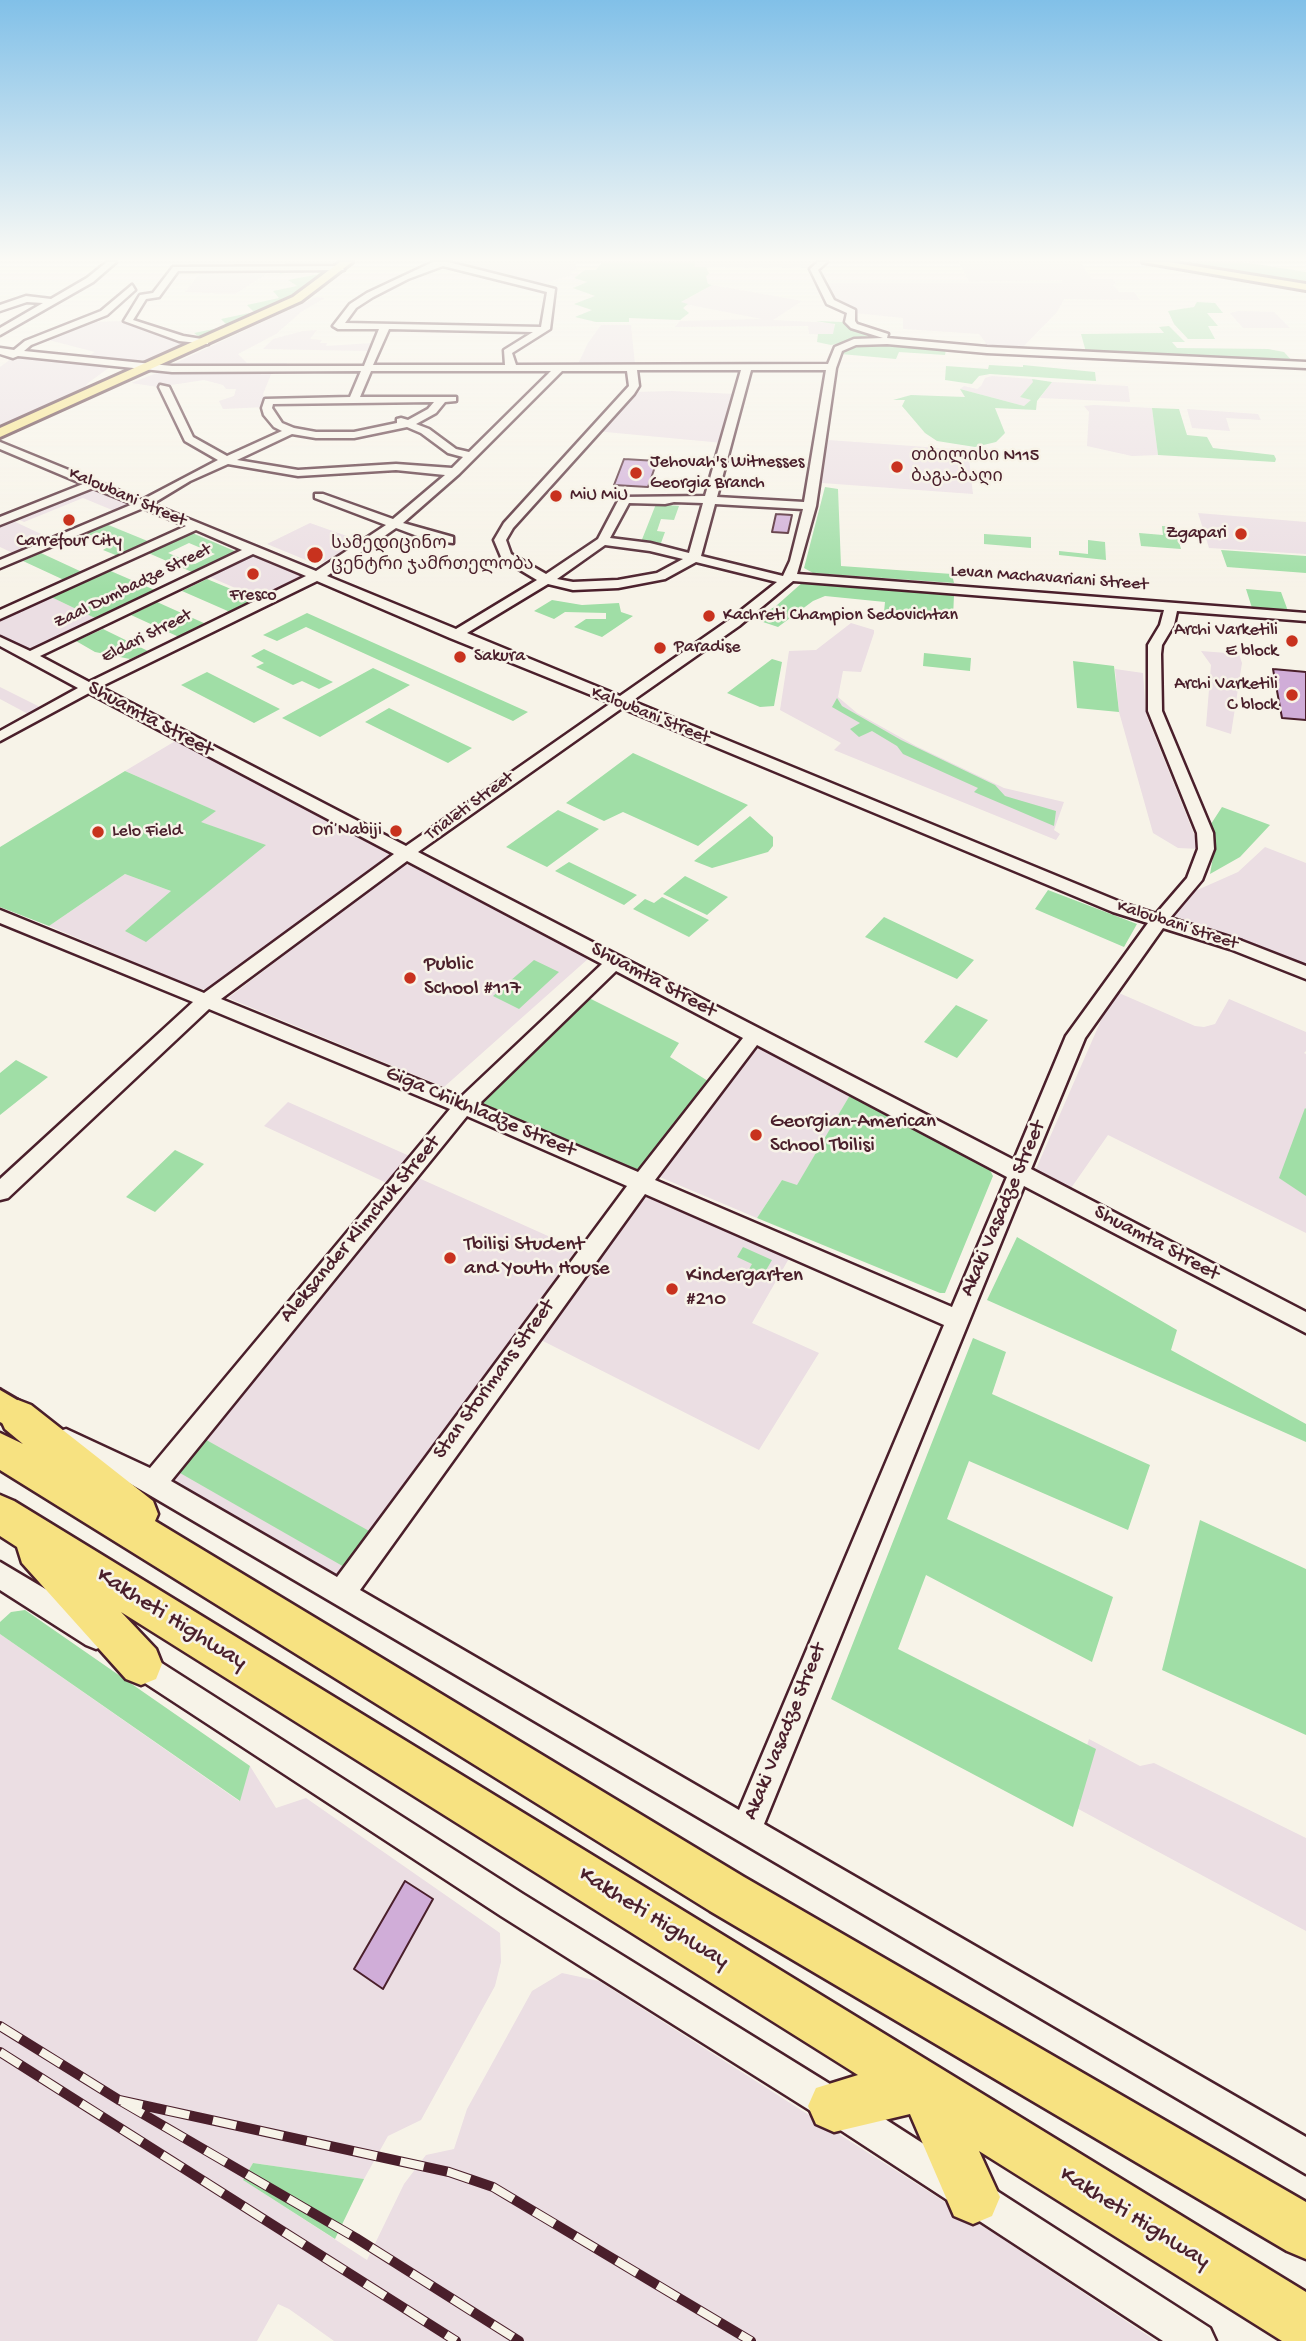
<!DOCTYPE html>
<meta charset="utf-8">
<style>
body{margin:0}
canvas{display:block;background:#f7f3e8}
</style>
<canvas width="1306" height="2341"></canvas>
<script>
const context = document.querySelector('canvas').getContext('2d');
context.lineJoin = 'round';
function fillPath(path, color) { context.fillStyle = color; context.fill(path, 'evenodd'); }
const shape = rows => new Path2D(rows.map(r => 'M' + r).join(''));
function strokePath(path, color, width, dash) { context.strokeStyle = color; context.lineWidth = width; context.lineCap = dash ? 'butt' : 'round'; context.setLineDash(dash || []); context.stroke(path); }
function write(font, color, halo, rows, align = 'center') {
  context.font = font + ' "Gochi Hand","Noto Sans Georgian",sans-serif'; context.lineWidth = 5; context.setLineDash([]); context.textBaseline = 'middle'; context.strokeStyle = halo; context.fillStyle = color; for (const [text, x, y, turn = 0] of rows) {
    context.save(); context.translate(x, y); context.rotate((+turn || 0) * Math.PI / 180); context.textAlign = isNaN(turn) ? turn : align; if (halo) context.strokeText(text, 0, 0); context.fillText(text, 0, 0); context.restore();
  }
}
fillPath(shape([
 [442,262,574,262,577,269,571,271,572,275,538,285],
 [695,262,818,262,811,268,695,267],
 [959,262,1080,262,1092,279,1113,279,1116,284,1113,285,1119,292,1134,292,1140,300,1064,299,1057,312,1021,349,983,346,986,343,979,334,903,329,903,318,855,313,855,310,834,303,822,283,1061,283,1062,280,969,282],
 [276,268,235,294,185,292,203,269],
 [712,285,802,301,773,320,834,323,835,335,809,334,808,326,675,327,680,321,762,319,680,303],
 [316,297,325,298,301,312,276,334,238,354,247,363,287,363,285,367,169,366],
 [1239,311,1274,312,1290,328,1243,328,1230,313],
 [124,321,192,342,147,360,129,362,85,358,95,352,45,339,90,322],
 [601,325,631,325,635,365,577,366,588,343],
 [317,330,310,339,322,340,320,343,327,343,326,346,373,343,369,351,263,349,273,339,303,331],
 [16,355,108,365,110,367,88,383,79,395,0,427,0,367],
 [162,371,272,372,263,394,266,402,265,407,223,409,219,401,234,396,236,389,226,389,223,385,204,380,158,387,131,383],
 [992,376,1032,379,1034,382,1020,397,1032,400,1024,406,960,389,964,386,977,389,981,386,985,378],
 [1052,382,1128,386,1130,402,1040,398],
 [672,391,735,394,723,443,595,431,633,392],
 [1094,405,1152,408,1158,455,1132,456,1087,446,1089,412,1084,406],
 [1187,409,1258,414,1261,420,1226,418,1230,431,1192,428],
 [828,440,968,450,973,494,822,483],
 [90,488,131,505,117,512,83,498,24,522,13,517],
 [1198,513,1306,522,1306,554,1209,548],
 [9,519,54,540,17,555,0,547,0,523],
 [310,523,361,541,318,565,267,544],
 [251,555,303,577,261,599,205,575],
 [47,595,97,619,32,651,0,636,0,617],
 [851,623,874,630,874,633,861,672,843,671,838,697,857,713,916,746,1004,788,1064,802,1054,830,1060,834,1056,840,834,750,841,743,780,710,789,651,816,650],
 [1201,651,1239,654,1242,663,1231,734,1206,726,1211,665],
 [1115,669,1143,673,1146,714,1200,849,1178,848,1153,833,1119,712],
 [0,687,42,708,30,715,0,699],
 [177,740,395,856,209,989,198,989,49,926,125,874,171,891,265,845,200,822,215,811,125,771],
 [1265,847,1306,863,1306,965,1235,936,1171,915,1186,895,1238,872],
 [405,863,589,958,444,1087,228,998],
 [1119,993,1195,1026,1204,1027,1215,1024,1229,999,1306,1032,1306,1051,1304,1053,1306,1054,1306,1233,1108,1135,1069,1191,1043,1177,1036,1169,1102,1018],
 [756,1043,850,1095,797,1186,782,1180,757,1218,655,1175],
 [288,1102,414,1158,391,1185,264,1126],
 [412,1175,577,1249,472,1391,341,1582,164,1478],
 [642,1193,791,1255,752,1323,819,1353,759,1450,537,1338],
 [0,1634,239,1801,250,1766,276,1808,306,1798,500,1933,501,1962,495,1986,421,2120,388,2136,364,2179,253,2163,243,2180,367,2260,404,2184,426,2155,454,2149,467,2109,532,1991,562,1973,599,1981,989,2230,1156,2341,334,2341,289,2309,278,2304,257,2341,0,2341],
 [1089,1739,1140,1766,1154,1763,1306,1838,1306,1931,1069,1804]
]), '#ebdee3');
fillPath(shape([
 [602,262,695,262,695,267,706,267,709,274,706,276,708,284,712,285,681,302,688,304,683,308,689,313,680,320,629,318,629,322,596,322,575,317,592,310,574,304,595,296,573,288,587,282,574,278,585,270,596,270],
 [1160,262,1243,262,1306,272,1306,285],
 [287,268,330,269,298,294,214,336,198,336,194,333,228,326,221,319,254,312,247,305,279,298,273,291,297,286,288,280,319,274,312,269,279,274],
 [1197,302,1215,303,1223,313,1207,313,1218,326,1208,326,1215,339,1188,339,1174,324,1168,311,1194,307],
 [816,321,842,322,875,336,831,345,817,342,818,334,833,334,835,324],
 [1169,326,1185,342,1172,342,1177,348,1268,349,1284,352,1294,363,1086,352,1081,334,1164,333,1159,327],
 [881,343,946,349,945,355,899,352,896,359,841,354,851,346],
 [989,365,1023,367,1023,365,1095,372,1096,381,990,374,979,376,972,384,945,380,946,366,988,369],
 [1032,379,1052,382,1037,401,1036,410,995,408,1005,433,996,442,975,447,937,441,925,433,902,406,905,400,893,400,911,395,965,397,960,389,1024,406,1031,400,1020,397,1033,382],
 [1152,408,1179,409,1187,435,1207,437,1213,448,1274,455,1276,459,1275,462,1158,455],
 [825,487,838,489,841,566,952,574,954,583,813,573,804,568],
 [656,504,679,506,674,520,661,519,657,531,665,532,661,543,641,542],
 [106,524,150,542,118,556,103,550,113,544,85,533],
 [1162,526,1175,527,1181,549,1141,546,1139,533,1163,535],
 [190,532,237,552,192,572,146,552],
 [189,543,215,554,195,564,168,553],
 [984,534,1031,537,1031,548,984,544],
 [1088,540,1105,542,1106,560,1059,555,1059,551,1088,554],
 [1221,550,1306,556,1306,573,1227,567],
 [41,553,82,572,64,580,23,561],
 [106,569,157,591,97,619,47,595],
 [207,579,255,599,230,612,182,591],
 [803,582,954,595,953,618,884,612,885,602,825,596,813,601,778,627,754,619,776,606],
 [1246,589,1281,592,1288,611,1252,608],
 [552,600,582,605,619,603,621,612,633,616,602,637,574,627,586,619,606,619,606,613,565,612,554,619,534,611],
 [157,602,206,624,179,637,131,615],
 [307,613,528,712,513,721,306,627,277,641,263,635],
 [103,629,148,651,130,659,95,652,76,641],
 [264,649,333,682,319,689,302,681,293,685,256,667,264,663,251,656],
 [924,653,971,658,970,671,923,666],
 [772,659,782,662,774,706,760,707,727,693],
 [1073,661,1114,666,1119,712,1077,708],
 [373,668,410,685,320,737,282,718],
 [207,672,280,709,254,723,181,685],
 [837,698,842,706,901,740,995,785,1005,796,1056,811,1054,826,974,792,978,788,903,754,897,746,872,731,859,737,850,729,860,723,832,707],
 [389,708,472,748,448,763,365,722],
 [633,753,748,805,698,846,623,812,604,821,566,803],
 [125,771,216,811,201,822,266,845,146,942,125,931,171,891,125,874,49,926,0,907,0,847],
 [1222,807,1270,825,1240,857,1210,874,1215,846,1209,827],
 [558,810,599,829,547,867,506,847],
 [750,816,773,837,773,846,768,852,712,868,694,861],
 [569,862,637,895,624,905,555,871],
 [685,876,728,897,707,915,663,894],
 [1048,890,1137,924,1124,947,1035,909],
 [662,897,709,920,689,937,633,909,645,899,654,903],
 [884,917,974,960,957,979,865,937],
 [534,960,559,972,519,1009,493,996],
 [587,997,679,1043,670,1057,708,1081,639,1171,634,1172,479,1108,478,1102],
 [956,1005,988,1020,957,1058,924,1042],
 [16,1060,48,1077,0,1115,0,1073],
 [850,1095,990,1170,993,1176,945,1293,940,1293,757,1218,782,1180,797,1185],
 [1305,1108,1306,1109,1306,1196,1279,1178],
 [175,1150,204,1164,155,1212,126,1197],
 [1017,1237,1177,1330,1171,1350,1306,1424,1306,1442,987,1300],
 [743,1247,772,1260,762,1277,748,1271,752,1264,737,1257],
 [973,1338,1006,1352,992,1394,1150,1465,1128,1530,969,1461,947,1519,1113,1597,1092,1662,926,1575,898,1649,1096,1749,1073,1827,831,1699],
 [201,1437,371,1532,346,1568,173,1469],
 [1200,1520,1306,1569,1306,1735,1162,1670],
 [25,1610,250,1766,240,1801,0,1634,0,1622,11,1612],
 [253,2163,364,2179,335,2239,243,2180]
]), '#a0dea6');
const building = shape([
 [624,459,657,461,648,487,614,485,624,459],
 [776,514,792,515,788,533,772,532,776,514],
 [1273,669,1306,672,1306,720,1282,718,1273,669],
 [405,1881,433,1899,383,1989,354,1969,405,1881]
]);
fillPath(building, '#d0add8');
strokePath(building, '#4a1f2b', 2);
const minor = shape([
 [107,262,116,262,93,282,0,335,0,328,43,303,27,302,0,311,0,305,26,296,51,299,87,278,107,262],
 [433,262,448,262,555,289,550,329,512,353,516,365,828,364,835,347,854,339,883,338,851,328,845,322,847,313,827,304,810,269,818,262,827,262,818,270,834,300,855,310,855,321,857,324,888,334,887,338,987,347,1306,362,1306,368,987,353,887,344,856,345,842,351,836,368,816,506,797,574,1306,613,1306,621,1177,611,1174,625,1162,645,1161,654,1162,711,1213,833,1214,849,1202,880,1170,918,1242,941,1306,966,1306,979,1230,949,1163,928,1085,1038,1031,1169,1306,1312,1306,1333,1024,1186,764,1824,1306,2137,1306,2174,124,1480,57,1448,54,1440,57,1432,66,1429,150,1468,450,1109,209,1009,8,1198,0,1200,0,1179,193,1002,0,923,0,910,204,993,394,854,89,693,0,741,0,731,78,688,0,646,0,637,30,651,242,550,196,530,0,619,0,610,186,526,143,508,0,568,0,560,133,504,93,488,0,525,0,517,83,484,0,449,0,442,142,500,218,460,185,441,159,387,160,385,169,387,193,437,227,456,282,431,274,427,264,415,262,408,265,399,350,397,361,371,172,372,18,356,13,358,0,354,0,348,14,350,25,341,101,311,132,285,135,290,107,315,31,345,24,351,172,366,364,366,379,329,338,329,333,326,350,304,367,293,433,262],
 [443,266,547,292,541,327,345,323,356,308,373,297,408,279,443,266],
 [389,329,533,332,504,350,505,365,373,365,389,329],
 [637,370,741,370,705,496,624,497,618,501,598,539,546,574,511,554,506,540,513,528,634,394,639,386,637,370],
 [751,370,826,370,804,502,717,497,751,370],
 [371,371,551,371,469,452,456,449,429,429,416,424,436,413,445,402,456,401,456,397,360,397,371,371],
 [562,371,627,371,629,386,504,523,494,540,502,559,537,580,456,629,327,576,396,528,428,540,453,543,453,537,403,523,459,474,562,371],
 [434,402,428,409,408,420,401,418,397,419,397,423,354,432,316,432,294,428,282,423,272,408,273,404,434,402],
 [407,427,421,433,448,453,463,457,452,468,396,464,298,470,237,460,292,434,316,438,354,438,407,427],
 [228,464,298,476,396,470,445,475,393,519,323,494,315,494,315,498,386,525,316,571,152,504,190,481,228,464],
 [674,502,703,503,689,553,650,543,610,538,629,503,665,504,674,502],
 [715,504,803,509,790,561,783,576,701,556,715,504],
 [605,545,650,551,683,559,657,573,618,580,573,582,557,579,605,545],
 [253,554,306,576,89,682,40,656,253,554],
 [696,562,777,582,729,620,620,696,467,633,548,584,573,590,618,588,665,579,696,562],
 [317,581,450,638,611,703,406,846,100,687,317,581],
 [793,581,1164,610,1160,625,1148,645,1148,711,1197,833,1198,849,1187,878,1156,914,1125,904,632,701,739,626,793,581],
 [622,708,1113,912,1148,923,1066,1036,1014,1160,418,852,622,708],
 [407,861,602,964,461,1097,221,999,407,861],
 [616,971,743,1038,638,1172,479,1104,616,971],
 [757,1045,1007,1177,952,1307,655,1180,757,1045],
 [467,1116,627,1186,337,1577,171,1481,467,1116],
 [645,1194,944,1325,739,1810,360,1590,645,1194],
 [341,266,344,270,178,271,159,297,146,299,133,320,183,336,208,340,208,344,179,341,124,321,140,295,153,293,173,267,341,266],
 [0,1562,106,1625,110,1635,106,1645,96,1649,86,1645,0,1590,0,1562],
 [135,1646,523,1894,846,2094,1210,2328,1216,2341,1163,2341,822,2118,501,1916,125,1670,121,1660,125,1650,135,1646]
]);
const major = shape([
 [340,262,352,262,301,301,0,437,0,428,293,297,340,262],
 [1143,262,1169,262,1306,284,1306,290,1143,262],
 [0,1390,29,1407,33,1417,29,1427,18,1431,0,1422,0,1390]
]);
const highway = shape([
 [18,1400,31,1405,153,1501,158,1514,155,1521,744,1877,1306,2202,1306,2259,1287,2251,710,1911,0,1470,0,1433,23,1444,5,1429,0,1418,5,1405,18,1400],
 [0,1495,14,1501,1306,2292,1306,2341,1282,2341,979,2151,1000,2197,992,2216,973,2224,954,2216,910,2114,834,2132,816,2124,808,2106,816,2088,858,2075,121,1612,156,1649,162,1664,156,1679,141,1685,126,1679,22,1563,17,1547,0,1536,0,1495]
]);
strokePath(minor, '#4a1f2b', 5);
strokePath(major, '#4a1f2b', 6);
strokePath(highway, '#4a1f2b', 5);
fillPath(minor, '#f7f3e8');
fillPath(major, '#f7e281');
fillPath(highway, '#f7e281');
const rail = shape([
 [0,2026,119,2100,356,2238,519,2341],
 [0,2052,456,2341],
 [119,2100,449,2172,493,2187,751,2341]
]);
strokePath(rail, '#4a1f2b', 10);
strokePath(rail, '#f7f3e8', 8, [24]);
const sky = context.createLinearGradient(0, 0, 0, 590);
sky.addColorStop(0, '#81c0e8');
sky.addColorStop(0.44, '#fbfaf5');
sky.addColorStop(1, '#fbfaf500');
context.fillStyle = sky;
context.fillRect(0, 0, 1306, 590);
for (const [x, y, r, color] of [
 [897,467,7,"#c8321e"],
 [636,473,7,"#c8321e"],
 [556,496,7,"#c8321e"],
 [69,520,7,"#c8321e"],
 [1241,534,7,"#c8321e"],
 [315,555,9,"#c8321e"],
 [253,574,7,"#c8321e"],
 [709,616,7,"#c8321e"],
 [1292,641,7,"#c8321e"],
 [660,648,7,"#c8321e"],
 [460,657,7,"#c8321e"],
 [1292,695,7,"#c8321e"],
 [396,831,7,"#c8321e"],
 [98,832,7,"#c8321e"],
 [410,978,7,"#c8321e"],
 [756,1135,7,"#c8321e"],
 [450,1258,7,"#c8321e"],
 [672,1289,7,"#c8321e"]
]) { const dot = new Path2D(); dot.arc(x, y, r, 0, 2 * Math.PI); context.fillStyle = color; context.fill(dot); strokePath(dot, '#f7f3e8', 2.5); }
write('18px', '#4a1f2b', '#f7f3e8', [
 ["თბილისი N115",911,457],
 ["ბაგა-ბაღი",911,478],
 ["Jehovah's Witnesses",650,463],
 ["Georgia Branch",650,484],
 ["MiU MiU",570,496],
 ["Zgapari",1227,534,"right"],
 ["Carrefour City",69,542,"center"],
 ["სამედიცინო",331,545],
 ["ცენტრი ჯამრთელობა",331,566],
 ["Fresco",253,596,"center"],
 ["Kachreti Champion Sedovichtan",723,616],
 ["Archi Varketili",1278,631,"right"],
 ["E block",1278,652,"right"],
 ["Paradise",674,648],
 ["Sakura",474,657],
 ["Archi Varketili",1278,685,"right"],
 ["C block",1278,706,"right"],
 ["Ori Nabiji",382,831,"right"],
 ["Lelo Field",112,832]
], 'left');
write('18px', '#4a1f2b', '#f7f3e8', [
 ["Kaloubani Street",127,498,23],
 ["Levan Machavariani Street",1049,579,4],
 ["Zaal Dumbadze Street",133,587,-26],
 ["Eldari Street",147,637,-27],
 ["Kaloubani Street",650,716,22],
 ["Trialeti Street",470,807,-36],
 ["Kaloubani Street",1177,926,18]
]);
write('21px', '#4a1f2b', '#f7f3e8', [
 ["Shuamta Street",150,720,28],
 ["Shuamta Street",653,981,28],
 ["Giga Chikhladze Street",480,1113,23],
 ["Akaki Vasadze Street",1004,1209,-67],
 ["Aleksander Klimchuk Street",361,1230,-50],
 ["Shuamta Street",1156,1244,28],
 ["Stan Storimans Street",495,1380,-54],
 ["Akaki Vasadze Street",786,1732,-68]
]);
write('21px', '#4a1f2b', '#f7f3e8', [
 ["Public",424,966],
 ["School #117",424,990],
 ["Georgian-American",770,1123],
 ["School Tbilisi",770,1147],
 ["Tbilisi Student",464,1246],
 ["and Youth House",464,1270],
 ["Kindergarten",686,1277],
 ["#210",686,1301]
], 'left');
write('24px', '#4a1f2b', '#f7f3e8', [
 ["Kakheti Highway",171,1620,32],
 ["Kakheti Highway",653,1919,32],
 ["Kakheti Highway",1134,2219,32]
]);
</script>
